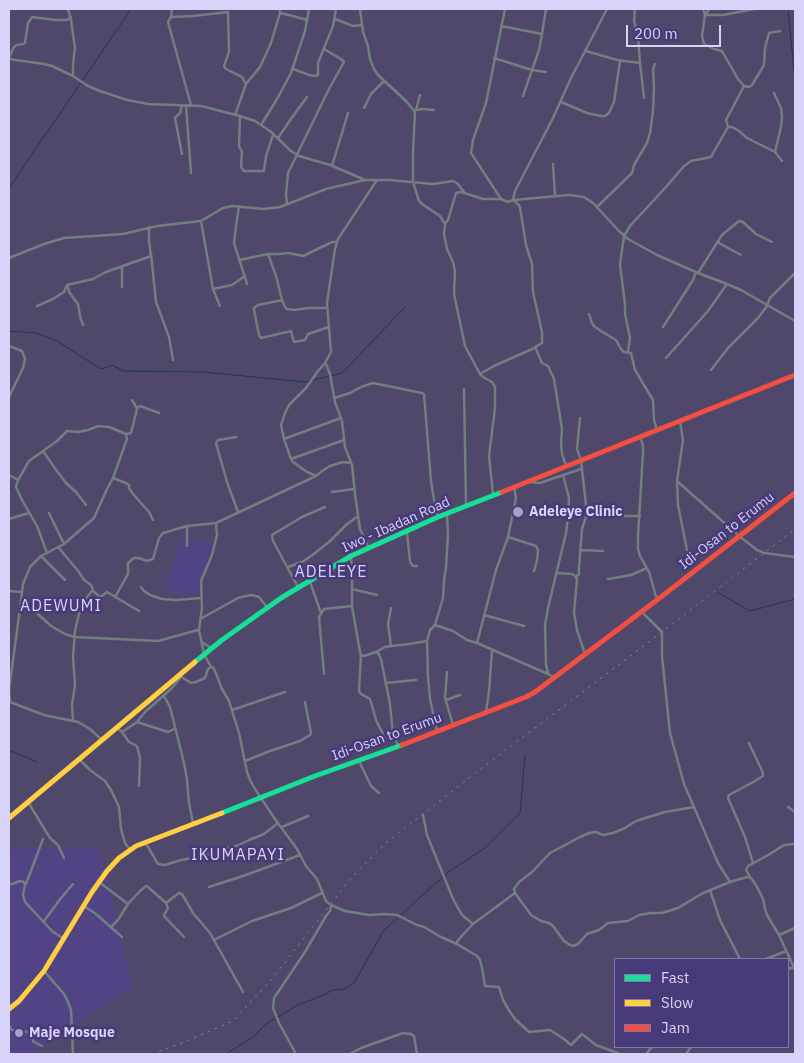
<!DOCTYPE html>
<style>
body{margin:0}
#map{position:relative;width:804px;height:1063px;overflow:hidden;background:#50486a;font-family:"IBM Plex Sans",sans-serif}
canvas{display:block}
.frame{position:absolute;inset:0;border:10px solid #d8d3f8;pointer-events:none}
.legend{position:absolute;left:614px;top:958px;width:175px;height:90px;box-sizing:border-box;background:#483a78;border:1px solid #8277ab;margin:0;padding:6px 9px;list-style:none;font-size:15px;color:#d8d3f8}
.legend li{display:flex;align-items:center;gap:10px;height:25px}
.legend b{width:25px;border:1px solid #8277ab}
.scale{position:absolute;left:626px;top:25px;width:95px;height:22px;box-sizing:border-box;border:2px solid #d8d3f8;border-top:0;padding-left:6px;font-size:15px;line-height:18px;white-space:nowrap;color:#d8d3f8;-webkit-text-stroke:4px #483a78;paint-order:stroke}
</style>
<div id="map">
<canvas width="804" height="1063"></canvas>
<div class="frame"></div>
<ul class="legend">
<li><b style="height:6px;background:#16e098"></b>Fast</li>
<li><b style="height:6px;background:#ffcf43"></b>Slow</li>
<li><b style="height:6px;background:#f24e42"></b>Jam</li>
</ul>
<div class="scale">200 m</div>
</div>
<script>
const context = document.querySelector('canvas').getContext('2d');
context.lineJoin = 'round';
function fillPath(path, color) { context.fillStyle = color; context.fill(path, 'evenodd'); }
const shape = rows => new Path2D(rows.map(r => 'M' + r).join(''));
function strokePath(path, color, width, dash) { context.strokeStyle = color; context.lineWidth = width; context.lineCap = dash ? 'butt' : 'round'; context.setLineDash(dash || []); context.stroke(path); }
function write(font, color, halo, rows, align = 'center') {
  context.font = font + ' "IBM Plex Sans",sans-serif'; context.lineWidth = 5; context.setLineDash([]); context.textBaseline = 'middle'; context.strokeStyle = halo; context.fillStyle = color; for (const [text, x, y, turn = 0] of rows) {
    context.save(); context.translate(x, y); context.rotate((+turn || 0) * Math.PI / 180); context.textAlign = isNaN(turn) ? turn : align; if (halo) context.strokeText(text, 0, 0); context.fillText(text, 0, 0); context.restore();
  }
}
fillPath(shape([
 [182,538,213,544,201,581,199,595,173,593,164,591],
 [99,848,133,987,29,1054,9,1054,9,849]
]), '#524484');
strokePath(shape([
 [788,9,795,81],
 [83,80,131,9],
 [9,188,80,84],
 [9,331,36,333,57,341,101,369,112,365,124,371,203,372,306,382,342,373,406,306],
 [717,592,750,611,795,599],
 [9,750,37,762],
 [401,915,447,873,485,848,520,813,525,756],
 [226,1054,253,1037,266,1024,298,1005,321,996,333,990,344,989,354,983,384,930,398,918]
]), '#193b4e', 1);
strokePath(shape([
 [68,9,71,20,75,48,73,64,73,76],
 [360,9,363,32,368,46,370,59,374,69,378,75,406,101,415,112,413,152,413,182,419,201,422,204,440,216,445,224],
 [505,9,486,103,473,140,471,153,501,199,508,202,513,200,569,195,584,197,593,203,619,231,628,239,657,255,698,273,727,284,741,290,795,321],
 [635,9,634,21,638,36,640,63],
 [703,9,705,15,702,36,704,44,714,49,722,51,738,79,744,86,726,120,728,127],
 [709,9,705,15,723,15,754,9],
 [280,13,289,15,307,20],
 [171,17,172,9],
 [335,19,353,26,362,25],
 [501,26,542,34,539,50,523,96],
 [542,34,546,9],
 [586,51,617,60,640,63,644,98],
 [9,58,14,47,17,45,23,44,25,43,28,23,32,17,55,20,67,20,71,17],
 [494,58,532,70,546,72],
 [9,59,44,64,52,66,73,76,88,86,100,91,127,100,148,104,201,106,240,116,255,121,270,131,291,151,299,156,330,165,363,179],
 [293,69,309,75,316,76,318,75,318,63,333,26,336,9],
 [744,86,749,87,752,85,764,65,765,48,769,33,780,31],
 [774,93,781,108,782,117,781,127,775,152],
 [561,102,587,113,601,116,605,116,609,113,614,102,620,61],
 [186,105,191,173],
 [191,105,168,22,171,17,193,16,228,12,229,52,224,66,226,69,242,77,246,84],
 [364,108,371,94,384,81],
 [416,110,422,109,434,110],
 [416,110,420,95],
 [235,115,246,84,260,67,271,43,280,13,280,9],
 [240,116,239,146,242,152,241,167,244,171,264,171,266,156,273,135],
 [261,125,277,99,291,73,305,31,309,9],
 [278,138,293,116,307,97],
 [182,154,175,118,180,113,182,105],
 [553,164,555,196],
 [332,166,348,113],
 [287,204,286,195,288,173,329,89,344,62,341,59,324,49],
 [239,206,236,226,234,243,247,284],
 [597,207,632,173,634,165,647,143,650,133,653,111,654,87,653,69,655,64],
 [201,221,213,289,220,306],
 [717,242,741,255],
 [151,254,156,302,169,337,173,360],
 [268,254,279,254,288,253,303,256,326,245,332,242,337,242],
 [9,258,44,244,64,238,123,234,157,226,201,221,223,208,232,206,264,209,280,207,326,189,365,180,389,180,433,184,453,181,457,183,464,192],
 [239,260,268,254,276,276,282,300],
 [122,267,122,287],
 [698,273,722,235,739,221,743,222,756,234,772,242],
 [68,287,69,292,78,304,80,316,83,325],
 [213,289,232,285,245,276],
 [37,306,53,299,64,292,67,285,93,279,106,272,151,256,149,241,149,227],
 [327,308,308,308,294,310,287,309,285,307,282,300,258,305,254,308,254,310,259,335,261,338,291,331,294,342,305,340,308,334,329,327],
 [589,314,592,323,594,326,601,331,616,340,621,349,624,352,631,353,635,370,653,400,654,420,657,430],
 [663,327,693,280,696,272],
 [9,346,22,351,25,359,23,368,9,397],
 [535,347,542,363,548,366,554,379,562,429,561,443,562,454,566,466],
 [628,352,630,338,625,314,625,305,620,264,624,236,630,226,666,187,684,166,691,161,711,157,728,127,732,127,739,131,747,138,775,152,782,161],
 [666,358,708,311,727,284],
 [326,364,330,374,335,402,342,421,345,447,352,465,355,494,360,529,369,548],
 [711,370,728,348,758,318,767,306,770,298,795,273],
 [480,374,494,366,532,349,542,343,542,332,533,292,532,264,526,245,520,207,517,203,513,200,515,191,553,118,571,78,607,9],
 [464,389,466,505],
 [334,398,350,393,361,387,373,383,422,393,424,394,431,481,435,506,438,517],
 [137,408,140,406,159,413],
 [680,421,683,440,677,481,739,536,757,550,764,553,795,557],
 [126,434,131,433,136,413,137,408,132,400],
 [236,437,218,440,216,443,227,482,238,512],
 [640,437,643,445,643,452,638,536,638,549,640,556,649,572,657,600],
 [284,439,341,418],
 [43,451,54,467,66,483,76,492,86,505],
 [291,459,344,440],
 [351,463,343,462,330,466,322,471,316,476,307,472,293,462,291,459,284,439,281,425,285,413,289,405,306,388,318,371,325,363,331,352,327,303,335,249,338,239,377,180],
 [9,475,18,480],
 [113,478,126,483,129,485,129,488,133,494,149,512,153,520],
 [677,481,678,505,687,550],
 [530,482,540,483,581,469],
 [332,492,354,489],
 [493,494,489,456,495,408,495,387,492,382,483,377,480,374,465,346,454,294,455,271,453,262,447,249,444,234,445,224,448,220,456,193,461,192,483,199,501,199],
 [49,513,64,544],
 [587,514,627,516,640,516],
 [9,519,29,513],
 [216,523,217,535,212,555,201,581,202,608,199,630,204,654,211,667,213,667,215,671,222,689,229,701,239,733,247,772,250,780,255,789,275,819,297,849,306,866,317,879,326,901,331,905,345,911,369,915,384,914,397,915,417,925,424,927,441,937,457,944,477,956,480,960,482,968,485,986,499,987,503,1000,510,1012,515,1019,529,1032,550,1030,564,1039,571,1045,582,1034,596,1045,620,1054],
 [407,532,410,562,413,566,417,566],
 [508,537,536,546,538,550,537,561,534,571],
 [187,546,187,526],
 [58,547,79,572,84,580,91,585,93,590,87,597,79,614,75,631,73,657,75,685,72,705,73,721],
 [581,550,603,551],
 [47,553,37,526,22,500,16,487,18,480,29,461,57,441,67,431,78,432,88,430,98,426,109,427,126,434],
 [41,556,65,580],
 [351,556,352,570,352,606,360,652,361,655,364,656,376,652,378,653,381,659,390,704,393,735,398,745],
 [288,567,304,561,315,553,329,542,346,525,358,516],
 [557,573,572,574,575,576,577,579,574,613,577,630,585,654],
 [576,577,579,574,579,568,582,529,587,514,581,460,577,449,580,418],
 [608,579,631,575,647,568],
 [310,582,321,613],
 [141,587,144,591,150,595,162,599,176,600,201,598],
 [298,587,273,541,272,535,302,517,325,507],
 [352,589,377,595],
 [9,591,22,592],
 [93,591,100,597,107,592,139,611],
 [115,597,128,574,128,563,134,558,139,558,147,561,153,559,159,538,163,533,187,526,216,523,316,476],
 [21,601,29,606,51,626,65,634,75,637,158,641,198,630],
 [642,612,662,632,662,656,670,733,684,784,694,807,665,812,636,821,625,828,613,833,603,835,596,832,589,833,580,837,550,853,532,872,519,882,514,889,515,893,531,915,541,921,549,923,553,926,564,941,570,945,573,946,578,944,587,934,599,930,608,923,628,921,639,915,651,913,662,913,678,908,703,893,730,882],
 [484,615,524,626],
 [202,618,238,598,246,596,252,595,259,597,267,607],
 [435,625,453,631,467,640,477,643,548,674],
 [202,642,211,648],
 [477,643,496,570,508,537,516,498,514,487],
 [391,646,388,624,391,608],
 [376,652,385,647,391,646,409,644,427,641],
 [361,655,359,691,361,694,370,699,376,720,385,738],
 [447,672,445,698,453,725],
 [324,674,319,617,324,609,352,606],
 [180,676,191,683,196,682,205,678,208,669,211,667],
 [554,677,548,674,546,664,545,625,548,608,566,533,568,517,569,498,563,475],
 [385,683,416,680],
 [164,696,170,707,184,763,187,780,189,803,193,823],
 [446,700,460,695],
 [10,702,9,690,21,601,23,584,30,567,41,556,64,544,94,518,107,489,113,478,127,439,126,434],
 [10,702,44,715,78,722,90,729,102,740],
 [232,710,285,692],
 [486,712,489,692,492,650],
 [137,722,168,732,174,729],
 [117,728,122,732,129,742,137,746,140,758,139,786],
 [437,731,430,699,428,676,427,641,430,630,435,625,443,598,444,580,446,568,448,535,447,515],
 [122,732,137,722,145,712,172,688,181,677],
 [749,743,763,773,763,776,755,781,729,795,728,798,745,837,753,863],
 [79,759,90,770,105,781,111,790,119,807,121,829,125,843,130,850],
 [245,761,270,751,300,741,310,735,311,733,305,702],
 [359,761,371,786,379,793],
 [28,802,50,838,58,845,64,858],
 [694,807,718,863,730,882,747,877,751,878,756,885,763,899,765,909,767,915,779,935,795,970],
 [788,807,795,812],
 [423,815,427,835,453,899,462,915,473,924],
 [282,827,308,816],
 [145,842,158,864,165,865,181,860,199,857,239,845,249,840,264,834,278,823],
 [750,877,746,870,748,866,770,854,784,845,795,844],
 [99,882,128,904],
 [26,884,43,839],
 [9,885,20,881,24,882,25,885,23,895,25,902,52,931,64,939],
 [209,887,246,875,300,855],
 [710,890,720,920,740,959],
 [166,903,179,893,182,894,193,913,210,933,243,992],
 [84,906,96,914,122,937],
 [44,921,61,898,73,884],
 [111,927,118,920,128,904,140,891,146,886,148,887,166,903,168,908,164,915,164,916,184,937],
 [779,935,795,928],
 [214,940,252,921,291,908,322,893],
 [457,944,457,942,459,939,473,924,515,893],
 [766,959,786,951],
 [788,969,794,967],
 [44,971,64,994,68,1002,71,1010,73,1054],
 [9,1026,12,1030,28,1032,34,1042,42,1046],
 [296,1054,279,1023,273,1008,274,998,305,952,326,916,330,911,331,905],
 [350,1054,361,1048,403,1033,411,1034,414,1036,417,1054],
 [646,1054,652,1047],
 [686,1054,691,1047]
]), '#727e81', 2.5);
strokePath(shape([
 [195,662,222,640,281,598,351,556,438,517,502,492],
 [222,813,315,776,402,745]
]), '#16e098', 5);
strokePath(shape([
 [9,818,195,662],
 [9,1009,19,1001,44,971,92,892,107,871,119,858,136,846,222,813]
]), '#ffcf43', 5);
strokePath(shape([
 [502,492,795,375],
 [402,745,526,697,535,692,657,600,795,493]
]), '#f24e42', 5);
strokePath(shape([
 [152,1054,187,1041,233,1021,271,980,351,878,386,843,474,774,662,632,795,529]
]), '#7e858d', 1, [2.5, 5]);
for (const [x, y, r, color] of [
 [518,512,6,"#a8a2c6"],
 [19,1033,5,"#a8a2c6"]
]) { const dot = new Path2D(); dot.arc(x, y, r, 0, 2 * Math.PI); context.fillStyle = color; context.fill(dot); strokePath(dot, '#483a78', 2); }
write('bold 14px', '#d8d3f8', '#483a78', [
 ["Adeleye Clinic",529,512],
 ["Maje Mosque",29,1033]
], 'left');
write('14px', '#d8d3f8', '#483a78', [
 ["Iwo - Ibadan Road",396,525,-24],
 ["Idi-Osan to Erumu",727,531,-38],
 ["Idi-Osan to Erumu",387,737,-20]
]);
context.letterSpacing = '1px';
write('16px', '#d8d3f8', '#483a78', [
 ["ADELEYE",331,572],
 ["ADEWUMI",61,606],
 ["IKUMAPAYI",238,855]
]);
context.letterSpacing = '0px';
</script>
